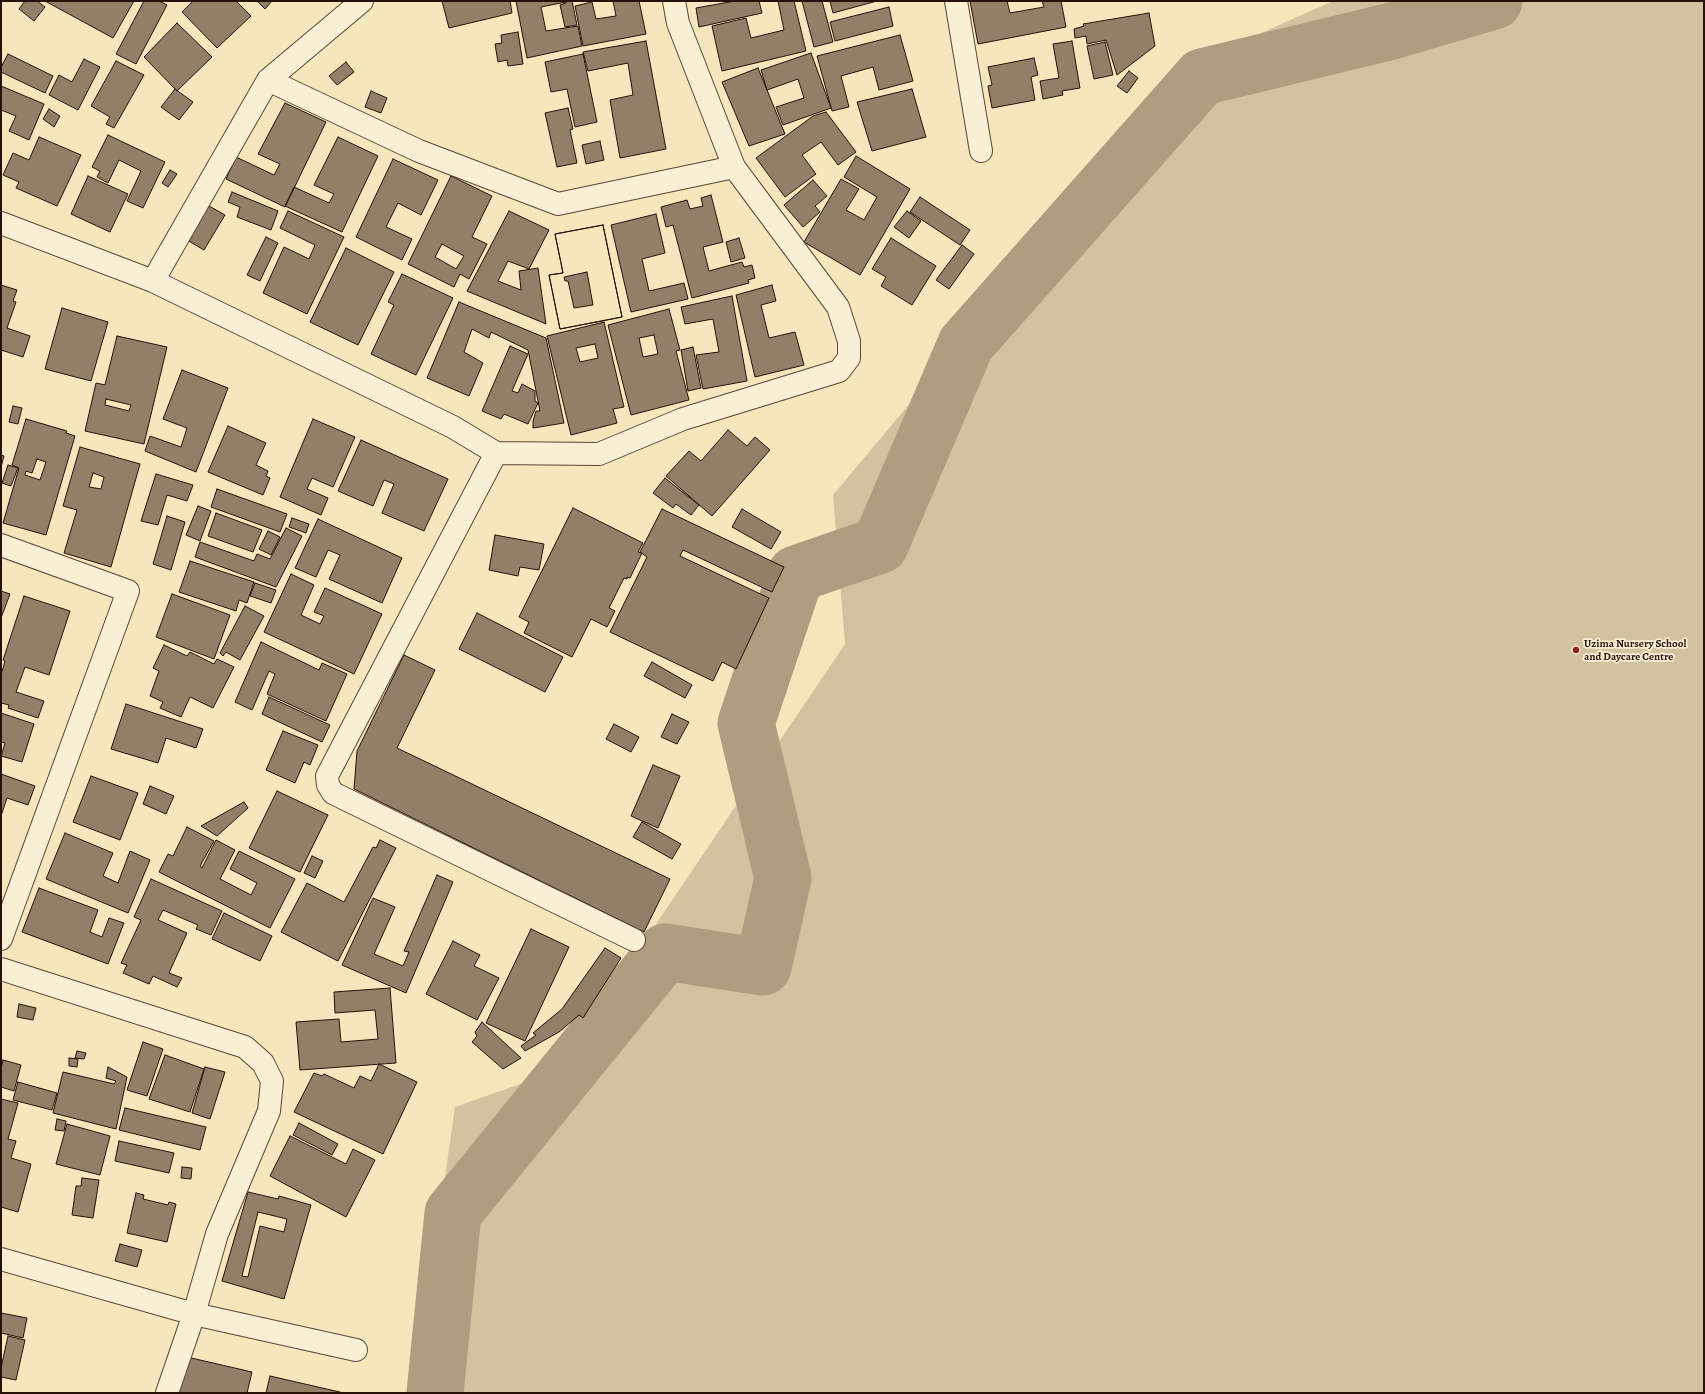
<!DOCTYPE html>
<style>
body{margin:0}
#map{position:relative;width:1705px;height:1394px;overflow:hidden;background:#f4e7be;font-family:Alegreya,serif}
canvas{display:block}
.frame{position:absolute;inset:0;border:2px solid #261108;pointer-events:none}
</style>
<div id="map">
<canvas width="1705" height="1394"></canvas>
<div class="frame"></div>
</div>
<script>
const context = document.querySelector('canvas').getContext('2d');
context.lineJoin = 'round';
function fillPath(path, color) { context.fillStyle = color; context.fill(path, 'evenodd'); }
const shape = rows => new Path2D(rows.map(r => 'M' + r).join(''));
function strokePath(path, color, width, dash) { context.strokeStyle = color; context.lineWidth = width; context.lineCap = dash ? 'butt' : 'round'; context.setLineDash(dash || []); context.stroke(path); }
function write(font, color, halo, rows, align = 'center') {
  context.font = font + ' Alegreya,serif'; context.lineWidth = 3.5; context.setLineDash([]); context.textBaseline = 'middle'; context.strokeStyle = halo; context.fillStyle = color; for (const [text, x, y, turn = 0] of rows) {
    context.save(); context.translate(x, y); context.rotate((+turn || 0) * Math.PI / 180); context.textAlign = isNaN(turn) ? turn : align; if (halo) context.strokeText(text, 0, 0); context.fillText(text, 0, 0); context.restore();
  }
}
fillPath(shape([
 [1333,1,1704,1,1704,1393,419,1393,424,1324,455,1107,557,1071,845,644,833,495,1196,62]
]), '#d1c39f');
strokePath(shape([
 [435,1393,453,1213,665,952,763,967,783,878,746,723,796,574,880,545,966,344,1202,77,1392,31,1494,1]
]), '#ae9e80', 57);
const building = shape([
 [25,1,37,1,45,7,34,21,19,9,25,1],
 [45,1,134,1,113,38,45,1],
 [144,1,159,1,167,5,136,64,116,54,144,1],
 [193,1,236,1,251,16,217,48,182,12,193,1],
 [257,1,272,1,265,9,257,1],
 [442,1,510,1,512,13,449,28,442,1],
 [516,1,566,1,566,2,541,7,546,31,578,26,582,46,527,58,516,1],
 [566,1,572,1,577,25,565,27,560,5,566,3,566,1],
 [613,1,639,1,646,34,583,46,575,6,592,2,596,19,616,16,613,1],
 [735,1,759,1,762,13,699,27,696,8,735,1],
 [778,1,794,1,806,51,722,71,712,26,746,18,751,38,784,30,778,1],
 [802,1,822,1,833,42,814,47,802,1],
 [830,1,877,1,833,13,830,1],
 [970,1,1007,1,1010,13,1044,7,1042,1,1061,1,1066,27,978,44,970,1],
 [889,7,893,26,835,41,830,22,889,7],
 [1149,13,1155,46,1117,75,1106,40,1087,44,1086,36,1075,38,1074,29,1084,26,1083,24,1149,13],
 [177,23,212,57,177,91,144,57,177,23],
 [518,32,523,64,508,66,507,60,498,62,495,44,502,43,501,35,518,32],
 [900,35,913,81,879,90,873,67,841,76,849,107,832,111,817,56,900,35],
 [646,41,666,149,620,158,610,100,633,95,628,63,588,71,583,52,646,41],
 [1072,41,1080,88,1062,91,1063,95,1043,99,1040,81,1059,78,1053,44,1072,41],
 [1105,42,1113,75,1094,79,1087,46,1105,42],
 [811,53,831,108,783,125,776,107,804,98,798,79,767,90,761,70,811,53],
 [8,54,53,76,45,93,1,72,1,67,8,54],
 [583,54,597,122,575,127,567,89,551,92,545,62,583,54],
 [1034,58,1038,75,1031,77,1035,100,992,108,988,86,992,85,988,67,1034,58],
 [84,59,100,67,78,110,49,95,59,75,72,82,84,59],
 [116,61,144,75,114,128,106,124,110,117,91,106,116,61],
 [346,62,354,72,337,85,329,76,346,62],
 [758,68,785,134,749,146,722,82,758,68],
 [1129,71,1138,78,1127,93,1117,86,1129,71],
 [1,86,44,104,29,140,9,131,16,116,1,110,1,86],
 [175,89,193,102,179,120,161,107,175,89],
 [912,89,926,137,872,151,857,102,912,89],
 [371,91,387,98,381,113,365,107,371,91],
 [285,103,326,122,285,207,226,179,236,157,274,175,280,164,258,154,285,103],
 [568,108,573,129,570,130,577,163,557,167,545,113,568,108],
 [49,109,60,116,54,127,43,119,49,109],
 [826,112,856,152,838,165,821,142,802,155,816,174,785,197,756,158,813,116,826,112],
 [108,135,165,162,143,208,127,201,141,171,119,160,108,183,97,177,100,171,92,167,108,135],
 [39,137,81,155,57,206,16,188,19,182,3,175,13,153,29,160,39,137],
 [338,137,378,156,342,232,285,206,294,187,329,203,334,194,314,185,338,137],
 [600,141,604,160,586,164,582,145,600,141],
 [856,156,910,189,860,275,804,242,841,179,859,189,846,210,864,220,877,197,844,177,856,156],
 [393,159,438,180,421,215,398,203,386,227,412,239,402,260,356,237,393,159],
 [170,170,177,174,168,187,162,183,170,170],
 [88,176,128,194,110,232,71,214,88,176],
 [451,176,492,196,472,237,487,244,469,279,460,274,454,287,408,264,451,176],
 [442,244,464,256,456,269,435,257,442,244],
 [813,180,827,196,815,206,820,212,803,227,784,205,813,180],
 [232,192,278,211,271,230,237,217,240,207,228,202,232,192],
 [711,195,723,242,703,247,709,271,742,262,744,267,752,265,755,278,748,280,749,283,692,298,673,225,666,227,661,207,687,200,690,209,703,206,701,198,711,195],
 [920,197,970,230,960,245,910,212,920,197],
 [209,206,225,215,204,250,187,240,209,206],
 [288,211,344,237,307,314,263,293,284,247,309,259,315,245,280,228,288,211],
 [509,211,549,230,529,269,508,261,498,281,521,290,519,271,538,268,546,324,467,291,509,211],
 [907,211,921,221,909,238,894,227,907,211],
 [656,214,665,253,642,259,649,291,684,283,688,299,631,312,611,225,656,214],
 [603,225,622,317,560,329,549,275,563,273,555,234,603,225],
 [587,272,593,305,574,308,568,281,565,281,564,277,587,272],
 [603,225,622,317,560,329,549,275,563,273,555,234,603,225],
 [266,237,278,243,260,281,247,275,266,237],
 [739,238,745,258,731,262,726,242,739,238],
 [891,238,936,266,912,305,881,286,886,277,872,269,891,238],
 [962,245,974,254,949,289,936,280,962,245],
 [346,248,394,272,358,345,310,322,346,248],
 [402,274,453,298,416,375,371,354,394,305,388,302,402,274],
 [1,285,17,290,13,301,16,302,7,328,30,336,23,357,1,350,1,285],
 [772,285,776,301,761,305,769,338,795,332,804,365,755,377,736,295,772,285],
 [732,296,747,381,703,389,696,355,719,352,713,319,685,324,681,307,732,296],
 [459,302,546,338,564,423,533,428,533,421,536,411,540,411,528,350,491,332,489,338,472,329,464,352,483,363,469,396,427,378,459,302],
 [62,308,108,322,91,381,45,369,62,308],
 [669,309,680,350,676,351,689,400,631,415,608,325,669,309],
 [654,335,658,354,643,357,639,338,654,335],
 [604,322,624,407,613,409,617,423,571,435,547,336,604,322],
 [595,344,598,358,580,362,576,348,595,344],
 [117,336,167,347,144,444,85,431,96,383,105,385,117,336],
 [106,399,131,405,129,411,105,405,106,399],
 [510,346,528,354,512,391,518,393,522,384,535,391,535,401,538,403,528,424,504,414,501,419,482,411,510,346],
 [693,347,701,388,688,391,681,350,693,347],
 [182,370,228,388,196,472,145,451,150,436,181,447,187,428,163,419,182,370],
 [13,406,22,408,18,424,9,422,13,406],
 [26,419,67,431,66,433,75,436,46,535,3,523,19,468,12,465,26,419],
 [37,459,46,462,40,480,25,475,26,471,32,473,37,459],
 [313,419,355,437,333,487,312,478,307,489,328,498,321,515,280,497,313,419],
 [228,426,266,443,256,465,268,471,266,476,270,478,263,495,208,472,228,426],
 [728,430,747,446,755,437,770,450,712,516,666,476,689,451,701,461,728,430],
 [361,440,448,479,424,531,382,513,394,484,384,480,373,506,338,491,361,440],
 [80,447,140,464,111,567,64,553,77,510,63,506,80,447],
 [93,473,104,477,101,489,89,487,93,473],
 [1,455,4,456,1,467,1,455],
 [8,465,18,468,11,486,2,483,8,465],
 [156,474,193,485,187,501,167,495,158,525,141,521,156,474],
 [665,478,699,505,691,515,676,504,673,508,653,493,665,478],
 [217,489,287,514,280,532,211,507,217,489],
 [198,506,211,511,200,541,186,535,198,506],
 [573,508,643,543,638,552,642,553,630,578,627,577,627,579,624,578,609,608,615,611,607,627,591,619,572,657,524,633,529,622,519,617,573,508],
 [662,509,784,567,772,592,683,550,680,556,769,598,736,669,722,662,713,681,610,632,647,557,640,552,662,509],
 [742,509,781,532,771,549,732,527,742,509],
 [216,513,262,530,253,552,208,536,216,513],
 [167,516,185,522,171,570,153,564,167,516],
 [292,518,309,524,306,533,289,527,292,518],
 [318,519,402,558,382,603,329,579,340,555,328,550,316,577,295,568,318,519],
 [286,528,302,536,276,587,195,557,200,542,254,561,257,554,270,559,286,528],
 [268,531,280,537,271,555,259,549,268,531],
 [495,535,544,544,539,570,520,567,518,576,489,570,495,535],
 [190,561,254,582,247,603,239,600,236,611,179,592,190,561],
 [291,574,314,585,301,615,320,624,324,616,314,612,325,588,382,614,354,674,264,632,291,574],
 [255,583,276,590,271,603,250,596,255,583],
 [1,591,10,594,1,618,1,591],
 [172,594,230,615,214,659,156,637,172,594],
 [24,596,70,611,49,675,25,667,16,692,44,701,38,718,8,708,9,705,1,703,1,675,5,661,3,660,24,596],
 [245,606,264,616,240,660,226,652,223,656,220,653,245,606],
 [477,613,563,657,545,692,459,649,477,613],
 [261,642,319,670,322,663,347,674,326,721,267,694,275,674,269,671,252,710,235,702,261,642],
 [164,645,187,656,190,652,214,664,217,659,234,667,213,708,190,697,181,717,160,708,163,702,150,696,159,671,153,668,164,645],
 [404,655,435,670,397,748,670,879,644,932,354,789,357,751,404,655],
 [652,662,692,685,685,698,644,676,652,662],
 [269,697,330,725,322,742,262,714,269,697],
 [126,704,203,729,196,748,166,738,158,763,111,749,126,704],
 [1,713,34,724,22,762,1,756,5,743,1,742,1,713],
 [672,714,689,722,677,744,661,737,672,714],
 [614,724,639,737,631,752,606,739,614,724],
 [283,731,318,745,310,765,304,762,295,783,266,770,283,731],
 [653,765,680,776,658,828,631,816,653,765],
 [1,774,35,786,28,805,7,798,1,816,1,774],
 [91,776,138,793,120,840,73,822,91,776],
 [150,786,174,796,166,814,143,804,150,786],
 [277,791,328,815,300,872,249,848,277,791],
 [244,802,248,808,217,836,201,826,244,802],
 [642,822,681,844,672,859,633,837,642,822],
 [187,827,214,841,200,866,202,868,216,840,235,850,220,879,251,895,257,883,230,869,239,851,295,879,270,928,159,872,168,854,173,856,187,827],
 [65,833,113,853,103,876,118,883,130,851,150,860,128,913,46,879,65,833],
 [380,840,396,848,338,961,281,932,307,883,344,902,373,847,376,848,380,840],
 [312,856,323,861,315,878,304,873,312,856],
 [437,875,453,882,406,993,342,965,373,898,395,907,374,954,403,966,409,952,404,951,437,875],
 [151,879,222,911,211,935,196,929,198,925,163,910,158,920,187,933,169,973,182,978,177,987,153,976,149,984,123,973,127,965,121,963,141,920,134,917,151,879],
 [39,888,98,910,90,932,102,937,109,918,124,923,108,964,22,932,39,888],
 [224,913,272,936,260,961,212,939,224,913],
 [531,929,569,947,525,1041,486,1023,531,929],
 [453,941,480,955,474,966,499,978,477,1020,426,994,453,941],
 [605,948,621,958,583,1018,579,1015,559,1032,525,1051,521,1046,536,1035,533,1033,562,1009,605,948],
 [390,988,396,1063,300,1070,296,1022,339,1019,341,1042,378,1039,375,1010,335,1013,334,992,390,988],
 [19,1004,36,1008,33,1020,17,1017,19,1004],
 [482,1022,521,1058,503,1069,472,1042,477,1036,475,1032,482,1022],
 [143,1042,163,1049,147,1096,127,1090,143,1042],
 [77,1051,86,1053,84,1059,75,1058,77,1051],
 [165,1055,204,1069,190,1112,149,1099,165,1055],
 [69,1058,78,1059,77,1067,69,1066,69,1058],
 [3,1060,21,1065,14,1091,1,1087,1,1068,3,1060],
 [379,1064,417,1082,383,1154,294,1112,314,1073,322,1076,324,1074,354,1088,360,1076,371,1081,379,1064],
 [108,1067,127,1077,116,1129,53,1113,63,1072,114,1084,116,1081,106,1078,108,1067],
 [205,1067,225,1072,210,1119,192,1113,205,1067],
 [18,1082,57,1093,52,1110,13,1100,18,1082],
 [1,1099,18,1103,8,1139,16,1141,11,1158,31,1164,18,1212,1,1207,1,1099],
 [125,1108,206,1127,200,1150,119,1130,125,1108],
 [57,1119,66,1121,64,1131,55,1130,57,1119],
 [299,1123,338,1144,332,1155,293,1135,299,1123],
 [67,1124,110,1136,100,1175,56,1164,67,1124],
 [290,1136,346,1164,353,1149,375,1160,346,1217,270,1176,290,1136],
 [119,1141,174,1153,169,1173,115,1161,119,1141],
 [182,1167,192,1168,191,1179,181,1178,182,1167],
 [82,1178,99,1180,93,1218,72,1215,76,1186,81,1186,82,1178],
 [248,1192,278,1199,279,1196,311,1205,284,1299,222,1281,248,1192],
 [258,1212,287,1219,284,1232,260,1226,248,1277,242,1276,258,1212],
 [136,1193,144,1195,143,1199,168,1205,169,1202,176,1204,167,1242,127,1233,136,1193],
 [120,1244,142,1250,137,1267,115,1261,120,1244],
 [1,1313,27,1318,23,1338,1,1333,1,1313],
 [8,1336,25,1340,16,1380,1,1377,1,1368,8,1336],
 [187,1357,252,1372,247,1393,179,1393,187,1357],
 [270,1376,344,1393,266,1393,270,1376]
]);
fillPath(building, '#918067');
strokePath(building, '#261108', 1);
const minor = shape([
 [956,1,981,151],
 [268,80,419,151,558,204,734,167],
 [1,223,153,281,453,427,496,453,599,454,683,419,839,371,849,358,849,341,838,307,734,167,678,23,674,1],
 [153,281,268,80,362,1],
 [496,453,327,776,328,785,333,793,634,940],
 [1,545,128,591,1,939],
 [1,969,245,1047,263,1063,272,1081,269,1111,217,1234,194,1314,167,1393],
 [1,1259,194,1314,356,1350]
]);
strokePath(minor, '#5a4636', 24);
strokePath(minor, '#f8efd5', 22);
for (const [x, y, r, color] of [
 [1576,650,4,"#8f2418"]
]) { const dot = new Path2D(); dot.arc(x, y, r, 0, 2 * Math.PI); context.fillStyle = color; context.fill(dot); strokePath(dot, '#f8efd5', 1.5); }
write('bold 11px', '#261108', '#f8efd5', [
 ["Uzima Nursery School",1584,644],
 ["and Daycare Centre",1584,657]
], 'left');
</script>
